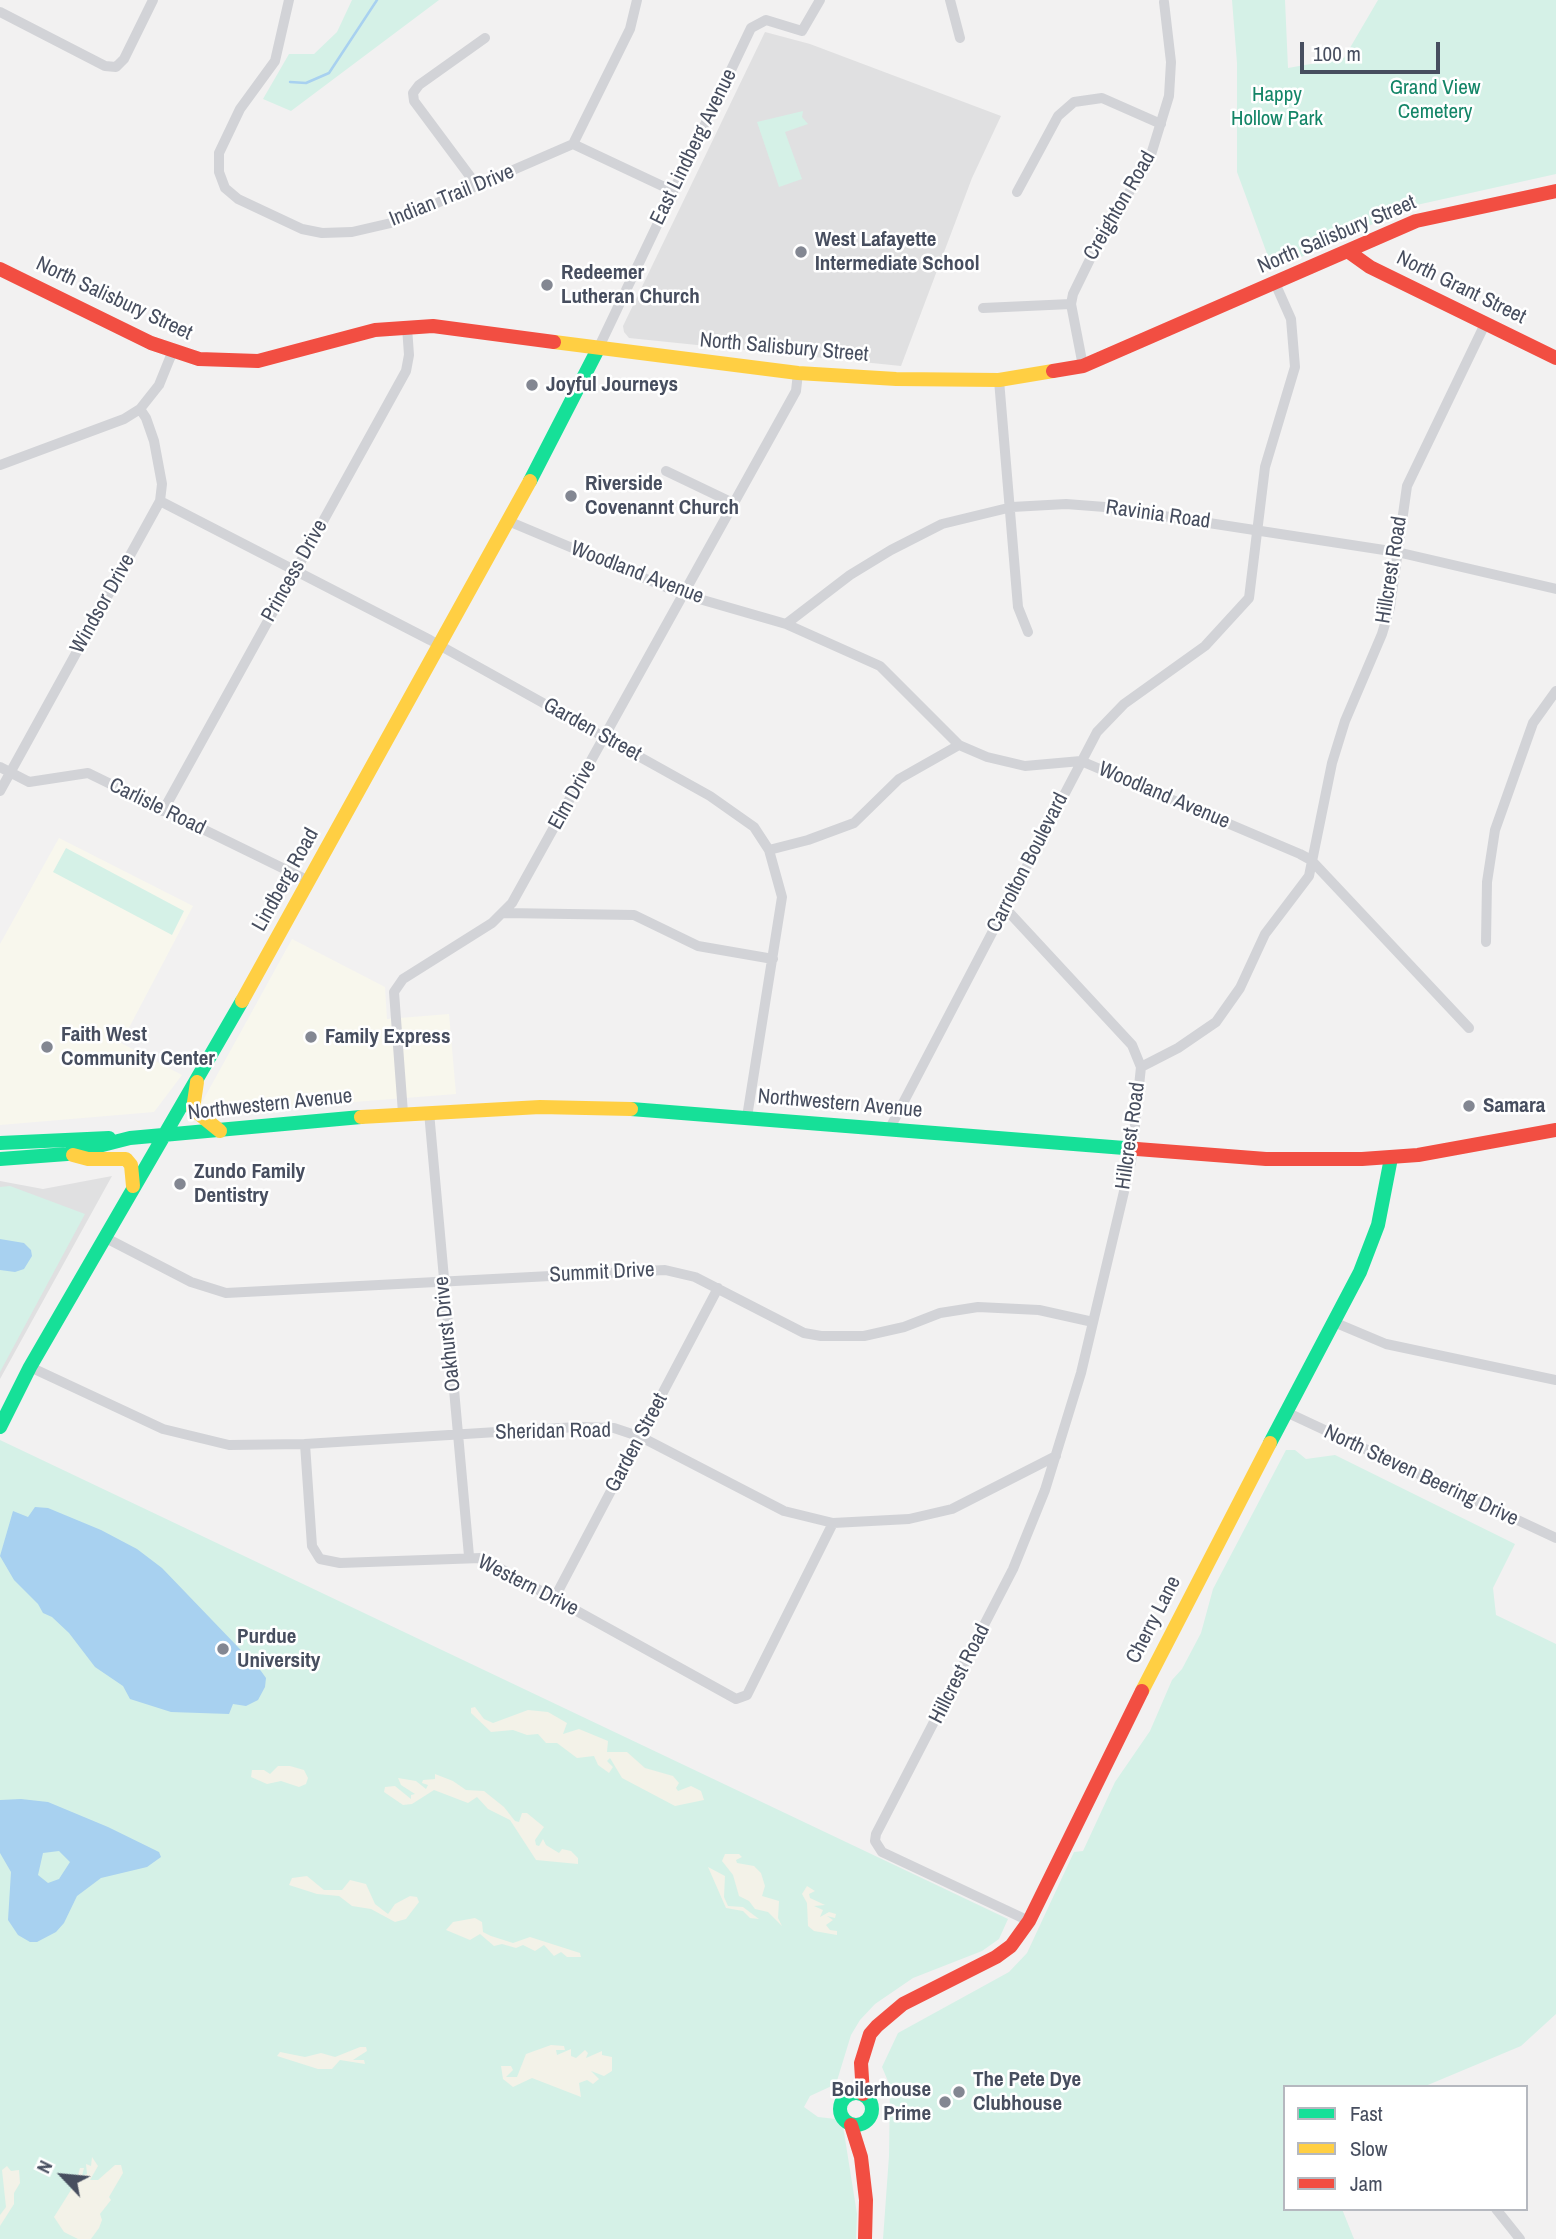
<!DOCTYPE html>
<style>
body{margin:0}
#map{position:relative;width:1556px;height:2239px;overflow:hidden;background:#f2f1f1;font-family:"Archivo Narrow",sans-serif}
canvas{display:block}
.legend{position:absolute;left:1283px;top:2085px;width:245px;height:126px;box-sizing:border-box;background:#fff;border:2px solid #b5b8bf;margin:0;padding:9px 12px;list-style:none;font-size:21px;color:#474e5f}
.legend li{display:flex;align-items:center;gap:14px;height:35px}
.legend b{width:35px;border:2px solid #b5b8bf}
.north{position:absolute;left:28px;top:2141px;width:70px;height:70px;-webkit-text-stroke:5px #fff;paint-order:stroke;rotate:296deg;font-size:19px;font-weight:700;line-height:28px;text-align:center;color:#474e5f}
.north::after{content:'';display:block;margin:auto;width:24px;height:32px;background:#474e5f;clip-path:polygon(50% 0,100% 100%,50% 72%,0 100%)}
.scale{position:absolute;left:1300px;top:42px;width:140px;height:32px;box-sizing:border-box;border:4px solid #474e5f;border-top:0;padding-left:9px;font-size:21px;line-height:24px;white-space:nowrap;color:#474e5f;-webkit-text-stroke:5px #fff;paint-order:stroke}
</style>
<div id="map">
<canvas width="1556" height="2239"></canvas>
<ul class="legend">
<li><b style="height:9px;background:#16e098"></b>Fast</li>
<li><b style="height:9px;background:#ffcf43"></b>Slow</li>
<li><b style="height:9px;background:#f24e42"></b>Jam</li>
</ul>
<div class="north">N</div>
<div class="scale">100 m</div>
</div>
<script>
const context = document.querySelector('canvas').getContext('2d');
context.lineJoin = 'round';
function fillPath(path, color) { context.fillStyle = color; context.fill(path, 'evenodd'); }
const shape = rows => new Path2D(rows.map(r => 'M' + r).join(''));
function strokePath(path, color, width, dash) { context.strokeStyle = color; context.lineWidth = width; context.lineCap = dash ? 'butt' : 'round'; context.setLineDash(dash || []); context.stroke(path); }
function write(font, color, halo, rows, align = 'center') {
  context.font = font + ' "Archivo Narrow",sans-serif'; context.lineWidth = 5; context.setLineDash([]); context.textBaseline = 'middle'; context.strokeStyle = halo; context.fillStyle = color; for (const [text, x, y, turn = 0] of rows) {
    context.save(); context.translate(x, y); context.rotate((+turn || 0) * Math.PI / 180); context.textAlign = isNaN(turn) ? turn : align; if (halo) context.strokeText(text, 0, 0); context.fillText(text, 0, 0); context.restore();
  }
}
fillPath(shape([
 [59,838,193,906,121,1043,182,1075,154,1112,0,1125,0,944],
 [292,939,385,987,387,1019,449,1014,456,1094,214,1113,201,1108,201,1104]
]), '#f8f7ed');
fillPath(shape([
 [765,32,810,44,1001,116,972,178,901,366,629,338,624,332,623,326],
 [112,1176,0,1379,0,1181,43,1189]
]), '#e0e0e1');
fillPath(shape([
 [352,0,439,0,291,111,263,99,289,54,314,54,337,32],
 [1232,0,1285,0,1288,68,1344,58,1378,0,1556,0,1556,174,1412,206,1273,270,1237,172,1237,63],
 [803,111,802,117,808,124,785,132,802,179,779,187,757,122],
 [66,848,184,911,172,935,53,872],
 [10,1186,85,1214,0,1372,0,1187],
 [0,1440,1008,1919,999,1939,982,1951,913,1978,875,2004,860,2020,851,2035,836,2084,810,2096,804,2107,818,2117,836,2119,843,2126,857,2214,856,2239,0,2239],
 [1286,1450,1295,1450,1306,1459,1335,1455,1515,1544,1493,1588,1496,1615,1556,1644,1556,2014,1521,2046,1423,2087,1285,2087,1285,2209,1342,2209,1354,2239,883,2239,889,2156,890,2086,882,2067,898,2033,1009,1972,1027,1953,1074,1852,1083,1851,1115,1782,1150,1731,1172,1680,1182,1669,1201,1633,1213,1589]
]), '#d5f1e7');
fillPath(shape([
 [475,1707,484,1719,493,1723,528,1710,548,1712,567,1723,563,1734,579,1729,608,1741,607,1752,627,1752,645,1768,673,1776,679,1783,676,1788,678,1791,691,1786,701,1791,704,1800,675,1806,622,1778,610,1758,607,1761,613,1767,609,1773,598,1765,594,1756,577,1758,557,1743,546,1743,538,1734,527,1735,513,1730,491,1732,471,1713,471,1708],
 [278,1766,290,1766,304,1770,308,1778,306,1784,299,1787,281,1781,267,1784,251,1777,252,1770,264,1770,270,1774],
 [435,1774,453,1781,466,1790,484,1791,504,1807,515,1821,519,1822,522,1813,527,1813,544,1827,535,1840,536,1845,539,1846,543,1839,546,1845,559,1853,562,1849,571,1851,578,1858,578,1864,536,1860,510,1820,488,1809,477,1797,468,1803,434,1790,412,1804,403,1805,384,1792,385,1787,395,1786,411,1799,411,1795,415,1794,401,1785,398,1778,416,1781,426,1789,428,1785,422,1783,423,1780,435,1779],
 [725,1854,739,1854,742,1857,736,1860,737,1863,754,1866,761,1873,765,1886,762,1896,779,1901,778,1918,782,1926,768,1912,755,1909,749,1901,739,1896,733,1875,722,1861],
 [708,1867,725,1876,724,1897,728,1906,743,1907,759,1919,750,1918,743,1911,726,1908],
 [307,1876,324,1890,342,1890,350,1880,366,1884,375,1904,388,1914,395,1904,410,1896,417,1897,419,1902,406,1919,395,1922,371,1909,352,1906,339,1896,317,1894,289,1885,292,1878],
 [807,1886,815,1891,809,1894,810,1898,825,1905,814,1906,823,1910,820,1917,829,1912,836,1914,835,1918,827,1916,833,1920,826,1925,830,1930,837,1931,837,1935,814,1931,808,1926,807,1903,802,1894],
 [475,1918,482,1922,483,1932,491,1936,513,1943,530,1937,580,1953,581,1957,567,1957,561,1952,554,1956,544,1945,535,1951,523,1945,516,1948,502,1944,494,1946,480,1934,470,1940,446,1930,453,1922],
 [551,2045,564,2046,565,2050,556,2050,557,2055,571,2049,571,2056,576,2058,585,2050,588,2053,586,2058,602,2051,602,2055,612,2057,612,2071,604,2076,591,2071,599,2079,593,2084,587,2080,579,2083,581,2097,532,2078,513,2087,503,2079,501,2066,511,2066,513,2070,506,2077,517,2077,526,2054],
 [360,2047,366,2047,367,2051,353,2060,364,2060,365,2064,340,2060,332,2069,318,2069,277,2056,280,2052,305,2057,321,2053,335,2057],
 [92,2157,98,2166,90,2180,98,2180,115,2165,121,2165,123,2173,109,2197,111,2200,100,2214,102,2220,99,2228,91,2239,78,2239,64,2232,54,2217,76,2182,80,2168,84,2168,82,2176,87,2174,86,2164,91,2166],
 [7,2166,11,2171,19,2170,20,2183,14,2193,14,2204,0,2226,0,2215,6,2207,2,2170]
]), '#f3f2e8');
fillPath(shape([
 [0,1239,24,1243,31,1250,32,1256,24,1269,15,1272,0,1270],
 [35,1507,48,1508,101,1530,137,1549,162,1568,261,1671,266,1678,265,1687,258,1700,246,1706,233,1704,229,1714,171,1712,130,1699,123,1686,95,1667,69,1633,52,1617,43,1613,38,1604,14,1580,0,1556,13,1511,28,1517],
 [21,1799,48,1802,108,1827,159,1852,161,1857,147,1867,101,1878,77,1896,64,1923,56,1932,37,1942,30,1942,18,1935,8,1920,11,1872,0,1853,0,1800],
 [59,1851,70,1862,59,1879,48,1883,38,1875,43,1853]
]), '#a8d1f0');
strokePath(shape([
 [290,82,306,83,329,73,377,0]
]), '#a8d1f0', 2.5);
strokePath(shape([
 [289,0,275,61,240,109,219,153,219,172,225,188,238,199,302,229,322,233,352,232,391,223,573,144,673,191],
 [950,0,960,38],
 [0,12,105,66,116,67,124,59,153,0],
 [573,144,630,29,637,0],
 [478,187,414,101,413,93,419,85,485,38],
 [1017,192,1058,116,1074,102,1102,98,1161,124],
 [983,308,1071,304],
 [598,349,751,28,766,20,802,31,820,0],
 [1083,366,1071,304,1073,294,1097,245,1150,158,1169,96,1171,62,1164,2],
 [999,380,1018,607,1028,632],
 [0,465,124,419,140,409,159,385,172,353],
 [666,471,735,504],
 [160,501,430,640,710,796,754,827,769,850,782,897,747,1117],
 [508,521,682,594,786,624,880,666,959,745,987,757,1025,766,1081,761,1300,854,1311,860,1469,1028],
 [786,624,850,575,891,550,942,524,1012,507,1066,504,1105,507,1397,552,1556,589],
 [0,767,29,782,88,773,309,881],
 [0,791,160,501,162,484,154,441,146,418,140,409],
 [163,811,406,371,409,355,407,327],
 [769,850,808,840,854,823,899,779,959,745],
 [1005,908,1132,1045,1141,1067],
 [504,913,634,915,698,946,773,959],
 [1486,942,1487,882,1495,830,1533,723,1556,691],
 [429,1112,469,1556],
 [403,1113,394,992,403,979,492,923,512,903,796,391,798,373],
 [890,1128,1097,732,1124,704,1205,646,1249,598,1265,467,1295,367,1291,319,1275,283],
 [104,1237,191,1282,226,1293,665,1270,695,1277,804,1333,821,1336,864,1336,904,1327,940,1313,978,1307,1039,1310,1093,1322],
 [1336,1323,1386,1344,1556,1380],
 [30,1367,163,1429,229,1445,305,1444,577,1427,614,1428,641,1437,784,1511,833,1523,909,1519,952,1509,1056,1456],
 [1286,1412,1556,1538],
 [305,1444,312,1546,320,1559,340,1563,481,1558,736,1699,747,1695,833,1523],
 [555,1597,718,1288],
 [1029,1921,882,1852,875,1841,876,1834,1013,1569,1045,1490,1081,1373,1131,1162,1141,1067,1178,1048,1216,1022,1240,988,1265,934,1309,876,1332,763,1345,721,1382,634,1390,607,1407,486,1485,324],
 [1496,2209,1520,2239]
]), '#d2d3d7', 10);
strokePath(shape([
 [530,481,598,349],
 [631,1109,1137,1149],
 [0,1143,109,1138],
 [0,1159,67,1154,130,1138,361,1117],
 [0,1427,30,1367,242,1001],
 [1270,1443,1360,1272,1378,1225,1391,1158],
 '840 2109a16 16 0 1 1 32 0a16 16 0 1 1-32 0Z'
]), '#16e098', 14);
strokePath(shape([
 [554,342,798,373,896,379,999,380,1053,371],
 [242,1001,530,481],
 [197,1082,193,1109,220,1131],
 [361,1117,540,1107,631,1109],
 [73,1155,88,1159,126,1159,131,1165,133,1186],
 [1142,1691,1270,1443]
]), '#ffcf43', 14);
strokePath(shape([
 [1349,252,1370,267,1556,358],
 [0,269,151,343,199,359,258,361,375,330,433,326,554,342],
 [1053,371,1083,366,1416,221,1556,191],
 [1137,1149,1266,1159,1362,1159,1418,1155,1556,1130],
 [863,2094,861,2063,870,2034,877,2026,903,2004,996,1957,1011,1946,1029,1921,1142,1691],
 [851,2125,861,2157,866,2200,865,2239]
]), '#f24e42', 14);
for (const [x, y, r, color] of [
 [801,252,7,"#838792"],
 [547,285,7,"#838792"],
 [532,385,7,"#838792"],
 [571,496,7,"#838792"],
 [311,1037,7,"#838792"],
 [47,1047,7,"#838792"],
 [1469,1106,7,"#838792"],
 [180,1184,7,"#838792"],
 [223,1649,7,"#838792"],
 [959,2092,7,"#838792"],
 [945,2102,7,"#838792"]
]) { const dot = new Path2D(); dot.arc(x, y, r, 0, 2 * Math.PI); context.fillStyle = color; context.fill(dot); strokePath(dot, '#fff', 2.5); }
write('21px', '#138567', '#fff', [
 ["Grand View",1435,88],
 ["Cemetery",1435,112],
 ["Happy",1277,95],
 ["Hollow Park",1277,119]
]);
write('21px', '#474e5f', '#fff', [
 ["East Lindberg Avenue",694,147,-64],
 ["Indian Trail Drive",452,196,-22],
 ["Creighton Road",1120,206,-60],
 ["North Salisbury Street",1337,235,-23],
 ["North Grant Street",1461,288,26],
 ["North Salisbury Street",114,299,25],
 ["North Salisbury Street",784,348,5],
 ["Ravinia Road",1158,515,8],
 ["Hillcrest Road",1392,570,-81],
 ["Princess Drive",295,571,-61],
 ["Woodland Avenue",637,573,21],
 ["Windsor Drive",103,604,-61],
 ["Garden Street",592,730,29],
 ["Elm Drive",573,795,-61],
 ["Woodland Avenue",1164,796,23],
 ["Carlisle Road",157,807,26],
 ["Carrolton Boulevard",1028,863,-63],
 ["Lindberg Road",286,880,-61],
 ["Northwestern Avenue",840,1104,5],
 ["Northwestern Avenue",270,1105,-6],
 ["Hillcrest Road",1131,1136,-82],
 ["Summit Drive",602,1273,-3],
 ["Oakhurst Drive",448,1334,-96],
 ["Sheridan Road",553,1432,-1],
 ["Garden Street",637,1443,-62],
 ["North Steven Beering Drive",1421,1476,25],
 ["Western Drive",528,1586,27],
 ["Cherry Lane",1154,1620,-63],
 ["Hillcrest Road",960,1674,-63]
]);
write('bold 21px', '#474e5f', '#fff', [
 ["West Lafayette",815,240],
 ["Intermediate School",815,264],
 ["Redeemer",561,273],
 ["Lutheran Church",561,297],
 ["Joyful Journeys",546,385],
 ["Riverside",585,484],
 ["Covenannt Church",585,508],
 ["Faith West",61,1035],
 ["Community Center",61,1059],
 ["Family Express",325,1037],
 ["Samara",1483,1106],
 ["Zundo Family",194,1172],
 ["Dentistry",194,1196],
 ["Purdue",237,1637],
 ["University",237,1661],
 ["The Pete Dye",973,2080],
 ["Clubhouse",973,2104],
 ["Boilerhouse",931,2090,"right"],
 ["Prime",931,2114,"right"]
], 'left');
</script>
